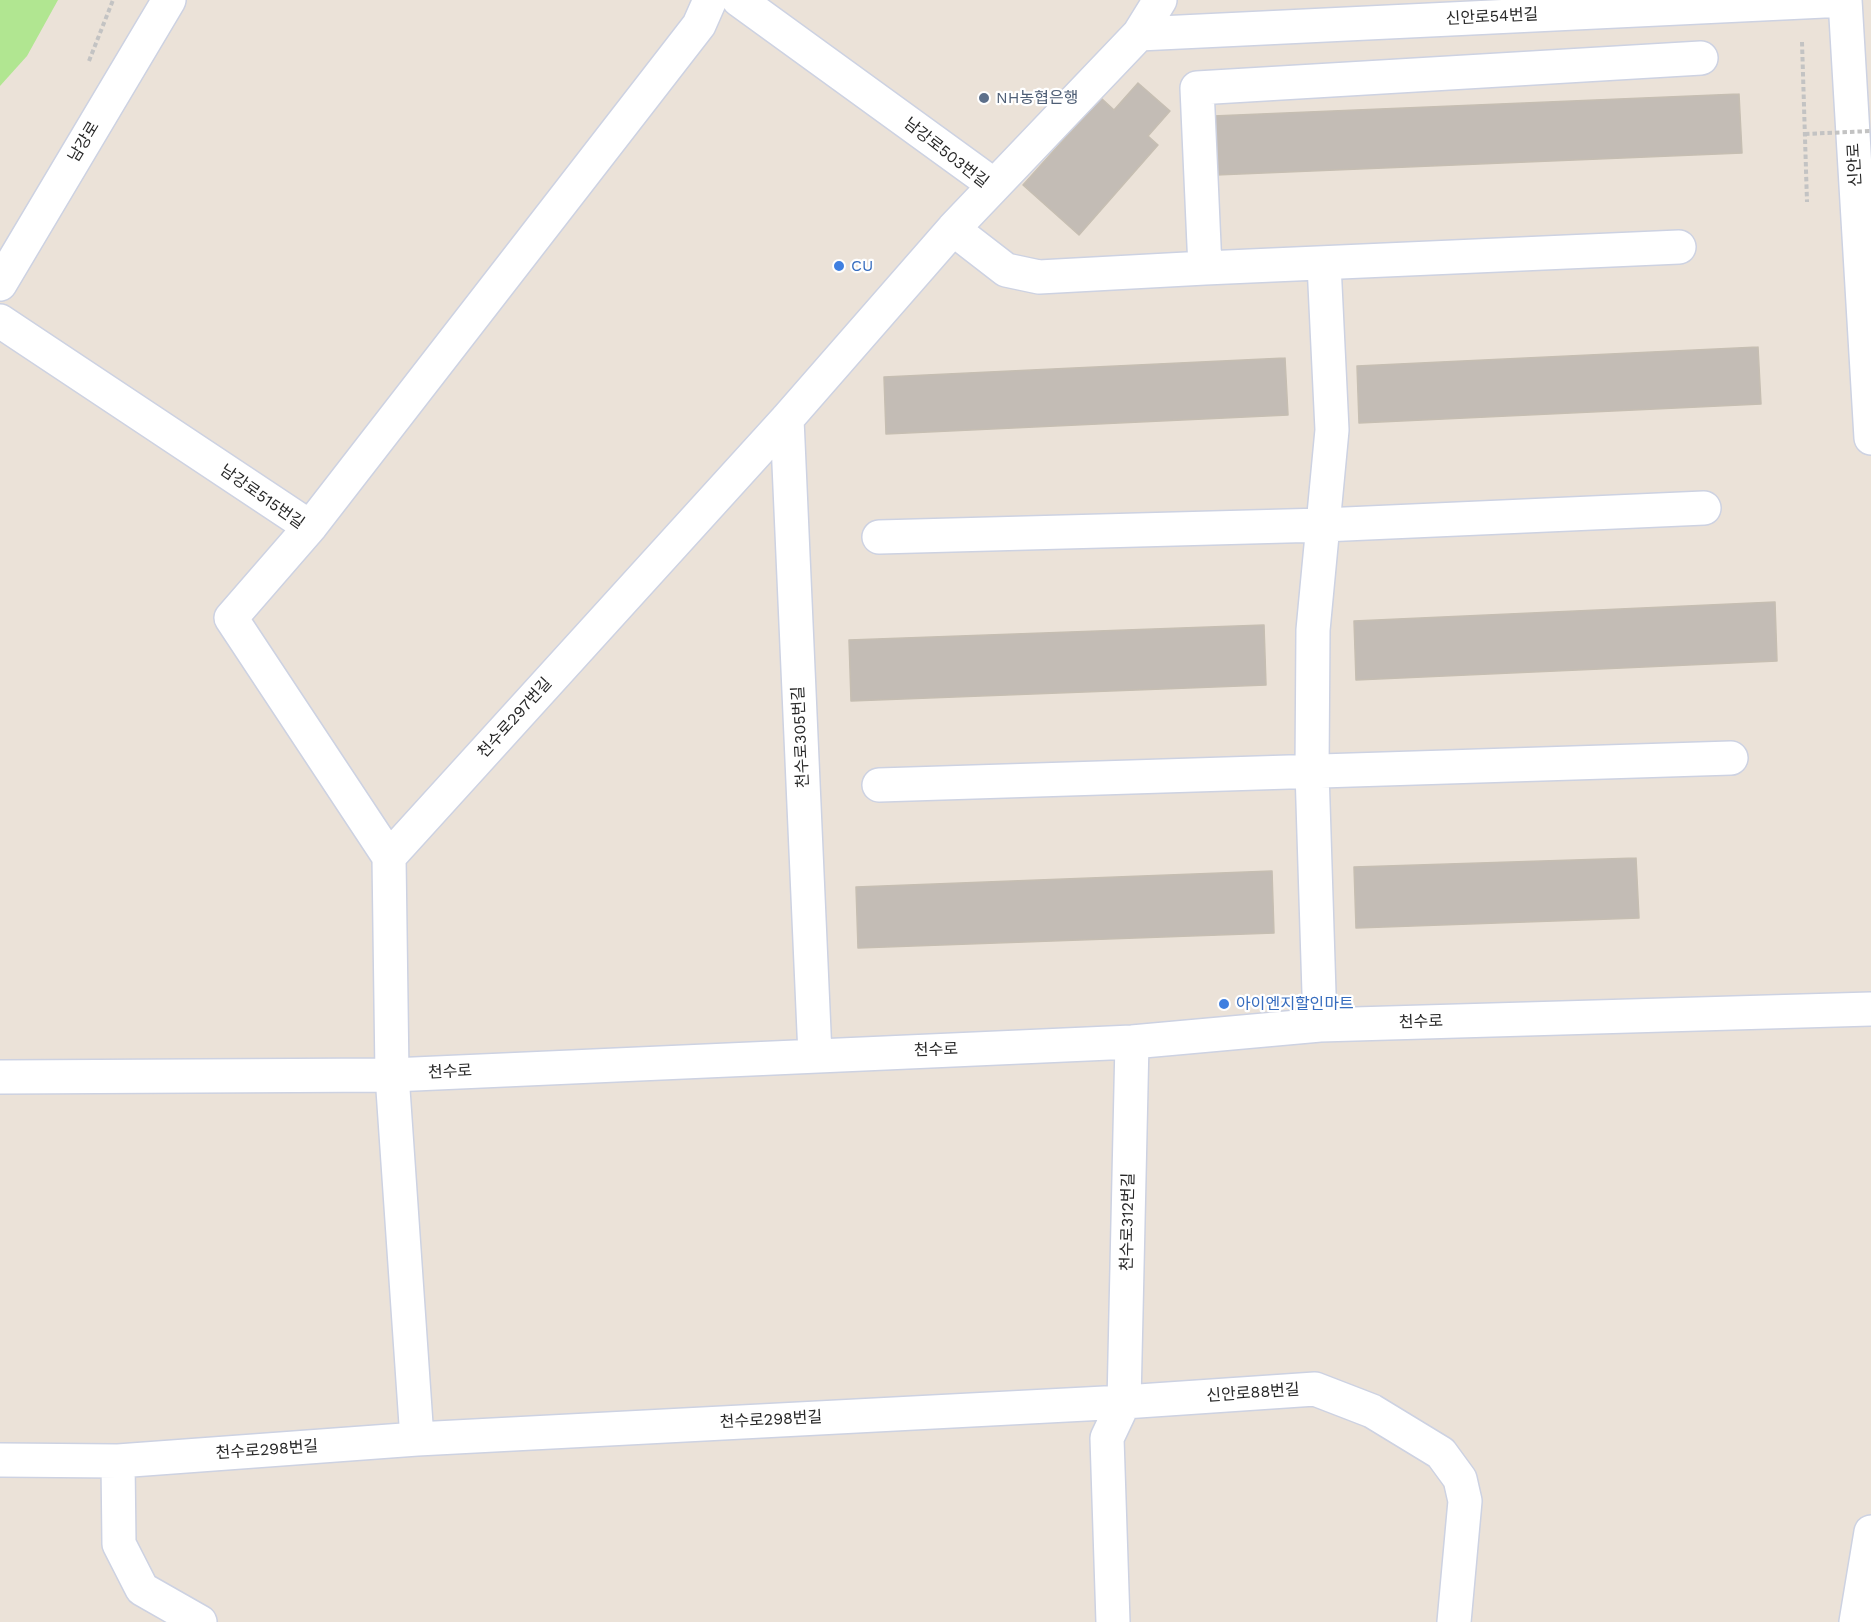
<!DOCTYPE html>
<meta charset="utf-8">
<style>
body{margin:0}
canvas{display:block;background:#ebe2d8}
</style>
<canvas width="1871" height="1622"></canvas>
<script>
const context = document.querySelector('canvas').getContext('2d');
context.lineJoin = 'round';
function fillPath(path, color) { context.fillStyle = color; context.fill(path, 'evenodd'); }
const shape = rows => new Path2D(rows.map(r => 'M' + r).join(''));
function strokePath(path, color, width, dash) { context.strokeStyle = color; context.lineWidth = width; context.lineCap = dash ? 'butt' : 'round'; context.setLineDash(dash || []); context.stroke(path); }
function write(font, color, halo, rows, align = 'center') {
  context.font = font + ' "Work Sans","Noto Sans KR",sans-serif'; context.lineWidth = 4.5; context.setLineDash([]); context.textBaseline = 'middle'; context.strokeStyle = halo; context.fillStyle = color; for (const [text, x, y, turn = 0] of rows) {
    context.save(); context.translate(x, y); context.rotate((+turn || 0) * Math.PI / 180); context.textAlign = isNaN(turn) ? turn : align; if (halo) context.strokeText(text, 0, 0); context.fillText(text, 0, 0); context.restore();
  }
}
fillPath(shape([
 [0,0,58,0,27,56,0,86]
]), '#b1e691');
const building = shape([
 [1138,83,1170,111,1148,136,1158,145,1079,235,1023,185,1101,98,1114,110,1138,83],
 [1739,94,1742,153,1216,175,1213,116,1739,94],
 [1758,347,1761,404,1359,423,1357,366,1758,347],
 [1285,358,1288,415,886,434,884,377,1285,358],
 [1775,602,1777,661,1356,680,1354,621,1775,602],
 [1264,625,1266,685,851,701,849,640,1264,625],
 [1636,858,1639,918,1356,928,1354,867,1636,858],
 [1272,871,1274,933,858,948,856,887,1272,871]
]);
fillPath(building, '#c3bcb5');
strokePath(building, '#c6beb2', 1.5);
const minor = shape([
 [739,0,994,185],
 [1845,0,1871,438],
 [1139,34,1160,0],
 [953,229,1006,270,1039,277,1205,268,1197,88,1701,58],
 [1205,268,1679,247],
 [0,284,169,0],
 [0,321,310,527,231,618,389,857],
 [787,419,815,1055],
 [310,527,699,25,710,0],
 [879,537,1323,525,1704,508],
 [879,785,1731,758],
 [1320,1025,1312,771,1313,630,1332,430,1324,264],
 [0,1077,392,1075,1132,1042,1320,1025,1871,1009],
 [417,1439,392,1075,389,857,787,419,953,229,1139,34,1845,0],
 [0,1460,118,1461,417,1439,1124,1402,1315,1389,1372,1411,1441,1453,1460,1479,1465,1501,1454,1622],
 [118,1461,119,1544,142,1589,200,1622],
 [1113,1622,1107,1438,1124,1402,1132,1042],
 [1856,1622,1871,1532]
]);
strokePath(minor, '#cdd2e2', 36);
strokePath(shape([
 [1802,42,1807,202],
 [89,61,113,0]
]), '#c3c3c3', 4, [4.5, 3]);
strokePath(minor, '#fff', 33);
strokePath(shape([
 [1805,134,1871,131]
]), '#c3c3c3', 4, [4.5, 3]);
for (const [x, y, r, color] of [
 [984,98,6,"#5c6f8a"],
 [839,266,6,"#3f7fe0"],
 [1224,1004,6,"#3f7fe0"]
]) { const dot = new Path2D(); dot.arc(x, y, r, 0, 2 * Math.PI); context.fillStyle = color; context.fill(dot); strokePath(dot, '#fff', 2); }
write('16px', '#282828', '#fff', [
 ["신안로54번길",1492,17,-3],
 ["남강로",84,142,-59],
 ["남강로503번길",946,153,38],
 ["신안로",1855,165,-93],
 ["남강로515번길",262,497,35],
 ["천수로297번길",515,718,-48],
 ["천수로305번길",801,737,-93],
 ["천수로",1421,1022,-2],
 ["천수로",936,1050,-2],
 ["천수로",450,1072,-3],
 ["천수로312번길",1128,1222,-89],
 ["신안로88번길",1253,1393,-4],
 ["천수로298번길",771,1420,-3],
 ["천수로298번길",267,1450,-4]
]);
write('16px', '#4e5e75', '#fff', [
 ["NH농협은행",996,98]
], 'left');
write('16px', '#366cbe', '#fff', [
 ["CU",851,266],
 ["아이엔지할인마트",1236,1004]
], 'left');
</script>
